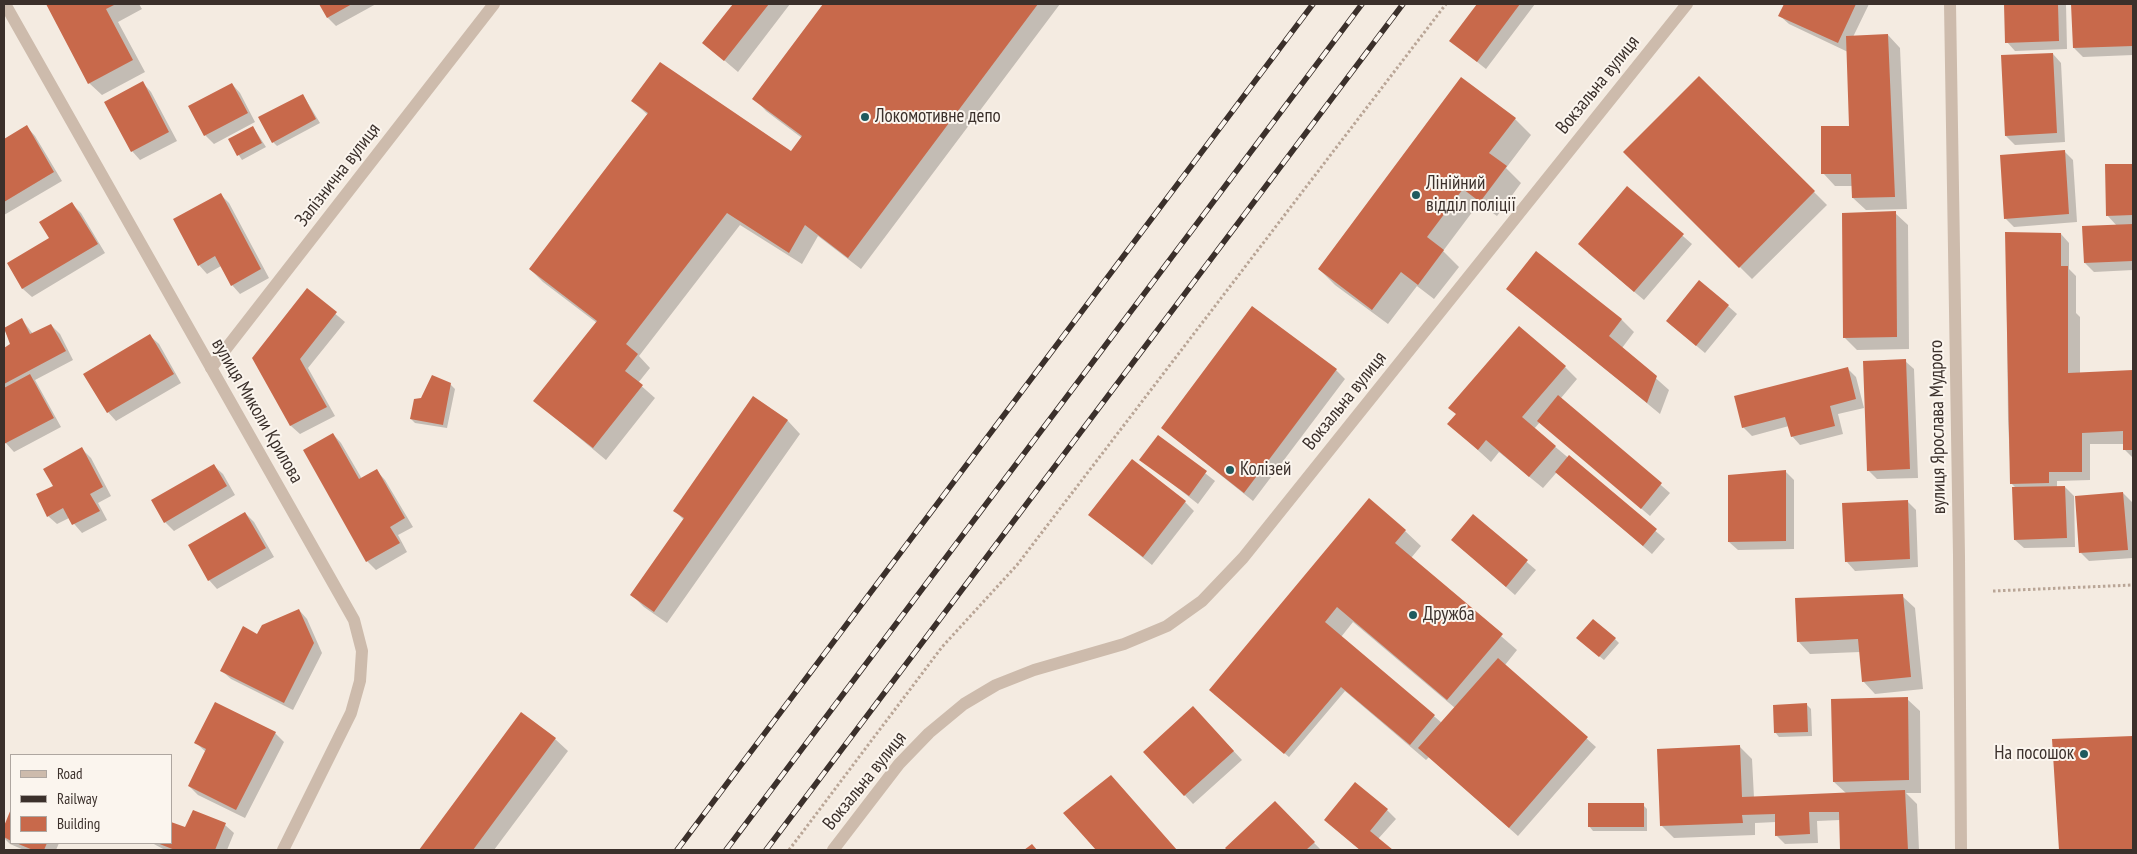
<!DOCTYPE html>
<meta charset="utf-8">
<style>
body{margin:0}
#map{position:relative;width:2137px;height:854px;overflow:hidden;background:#f4ebe1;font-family:"PT Sans Narrow",sans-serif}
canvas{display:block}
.frame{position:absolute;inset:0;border:5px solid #3b302b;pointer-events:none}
.legend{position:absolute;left:10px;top:754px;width:162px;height:90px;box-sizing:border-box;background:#fbf5ee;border:1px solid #aea6a0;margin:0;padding:6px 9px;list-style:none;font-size:15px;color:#3b302b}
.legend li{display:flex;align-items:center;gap:10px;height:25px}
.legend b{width:25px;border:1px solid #aea6a0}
</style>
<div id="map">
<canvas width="2137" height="854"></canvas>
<div class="frame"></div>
<ul class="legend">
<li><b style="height:6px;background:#cdbbac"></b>Road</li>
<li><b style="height:6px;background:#3b302b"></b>Railway</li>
<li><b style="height:14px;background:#c8694b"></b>Building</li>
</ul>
</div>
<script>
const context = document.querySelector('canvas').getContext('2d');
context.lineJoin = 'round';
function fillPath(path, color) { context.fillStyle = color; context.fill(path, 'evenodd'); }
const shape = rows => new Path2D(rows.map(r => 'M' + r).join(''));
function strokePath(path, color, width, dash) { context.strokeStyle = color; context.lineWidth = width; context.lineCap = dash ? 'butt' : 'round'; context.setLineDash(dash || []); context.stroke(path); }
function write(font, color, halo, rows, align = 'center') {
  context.font = font + ' "PT Sans Narrow",sans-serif'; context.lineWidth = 4; context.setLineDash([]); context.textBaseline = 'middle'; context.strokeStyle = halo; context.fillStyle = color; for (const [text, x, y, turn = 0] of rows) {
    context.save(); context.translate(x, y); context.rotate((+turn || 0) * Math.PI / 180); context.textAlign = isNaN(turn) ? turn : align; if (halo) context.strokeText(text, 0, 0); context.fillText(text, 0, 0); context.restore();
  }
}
fillPath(shape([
 [47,4,139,4,142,9,118,22,145,72,102,95,89,83],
 [320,4,376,4,336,26,328,18],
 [735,4,790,4,738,72,704,43],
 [824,4,1060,4,861,269,818,236,802,264,740,225,639,356,650,368,638,383,655,398,606,460,535,401,597,323,543,282,530,269,648,115,632,101,791,153,802,138,766,111,754,98],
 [1479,4,1535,4,1486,69,1451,41],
 [1785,4,1869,4,1853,37,1888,35,1900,48,1907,209,1866,210,1853,198,1853,186,1835,186,1823,173,1851,127,1848,52,1789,24,1780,16],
 [2005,4,2066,4,2067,49,2015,51,2007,42],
 [2072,4,2133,4,2133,55,2083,57,2074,48],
 [2053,54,2061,63,2065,142,2015,145,2006,136],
 [1699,77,1827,205,1752,279,1624,152],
 [1462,79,1515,119,1531,135,1506,168,1521,183,1497,216,1479,203,1443,251,1459,267,1434,299,1417,286,1388,324,1335,285,1319,269],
 [143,83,151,92,177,141,140,160,132,151],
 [232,84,240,93,255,122,214,144,205,135],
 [303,95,320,123,277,146,273,142],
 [27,127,35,136,62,181,4,215,4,140],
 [253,127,266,147,242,160,229,140],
 [2064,151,2073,160,2077,222,2014,227,2005,218],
 [2133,165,2133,270,2094,272,2085,263,2117,226,2107,215,2107,166],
 [1628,188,1692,244,1644,300,1588,253],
 [220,194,229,203,269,278,240,294,232,285,221,266,207,274,199,265],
 [72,204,81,213,105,253,32,297,23,289,8,264,51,238],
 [1895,213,1908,225,1909,349,1857,350,1844,337],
 [2006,233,2061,234,2069,243,2069,269,2076,276,2076,313,2080,317,2080,374,2133,372,2133,458,2125,450,2124,444,2090,444,2090,480,2057,481,2057,487,2065,487,2074,496,2075,547,2024,548,2015,540,2016,488,2011,483,2008,419],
 [1536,252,1622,320,1634,332,1622,348,1669,390,1660,414,1508,289],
 [307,290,345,322,308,368,335,416,300,434,291,426,254,358],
 [1728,306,1737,314,1705,353,1667,321],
 [22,320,33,334,51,325,60,334,73,360,35,380,61,427,14,452,4,441,4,349,12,345,4,329],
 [150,336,159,344,181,383,116,421,108,412],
 [1905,361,1914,369,1918,478,1877,479,1868,470],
 [1565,367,1577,379,1561,398,1670,493,1650,516,1540,422,1534,429,1665,539,1652,554,1557,472,1543,488,1499,452,1491,462,1449,424],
 [1847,368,1856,377,1864,408,1838,414,1843,434,1800,445,1792,436,1789,426,1752,436,1743,427],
 [1336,370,1345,379,1253,501,1162,428],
 [450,384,455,389,447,428,415,423,411,419],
 [753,398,788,421,800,434,667,623,644,607,632,595,684,520,675,511],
 [333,434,341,443,362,479,377,471,385,480,413,527,398,535,407,552,376,570,367,561,305,450],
 [1158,436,1215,481,1198,504,1141,459],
 [82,449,91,458,111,496,98,503,107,520,82,533,69,518,57,524,48,516,54,486],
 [214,466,223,474,235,495,174,531,165,522],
 [1785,471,1794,480,1794,549,1738,550,1729,542],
 [2123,493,2132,502,2133,558,2089,561,2081,553],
 [1185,502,1194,511,1152,565,1090,515],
 [1908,502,1916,510,1918,567,1855,571,1847,562,1844,505],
 [245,513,254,522,274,557,217,589,209,580],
 [1473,516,1536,570,1515,595,1452,540],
 [1405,531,1421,546,1411,558,1517,650,1505,665,1596,747,1518,836,1429,757,1426,760,1345,691,1289,757,1214,694],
 [1353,622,1455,708,1442,723,1341,637],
 [1902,596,1915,608,1923,689,1875,694,1863,681,1860,652,1810,654,1798,641],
 [299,610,307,619,322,653,293,710,231,679,222,671,258,635],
 [1615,639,1619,643,1604,660,1582,642],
 [1907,699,1920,711,1921,793,1906,793,1917,804,1919,850,1842,850,1840,820,1817,821,1818,843,1785,844,1776,835,1776,822,1755,823,1755,835,1674,838,1661,825,1740,747,1752,759,1754,798,1847,794,1834,782],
 [1807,705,1811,709,1812,736,1779,737,1775,732],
 [521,714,555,739,568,751,494,850,420,850],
 [1202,717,1242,760,1193,804,1145,752],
 [275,733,284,742,245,818,198,795,189,786,206,752,196,743],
 [2133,737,2133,850,2060,850,2054,740],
 [1115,781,1176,850,1097,850,1064,813],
 [1275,803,1321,850,1229,850,1227,848],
 [1643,805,1647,809,1647,831,1593,831,1589,826],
 [1387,810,1396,819,1378,839,1391,850,1360,850,1325,820],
 [11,812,11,843,59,843,56,850,24,850,10,844,4,838,4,829],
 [225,825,234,833,227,850,165,850,152,843,171,843]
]), '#0003');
fillPath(shape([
 [46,4,116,4,106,9,133,60,88,84],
 [319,4,352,4,327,18],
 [733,4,769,4,724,61,702,43],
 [823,4,1038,4,848,258,805,225,789,253,727,213,626,344,638,354,625,371,643,385,593,448,533,401,597,321,529,269,648,113,631,101,660,62,791,151,802,136,752,99],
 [1477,4,1520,4,1477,62,1449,41],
 [1784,4,1856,4,1838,43,1778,16],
 [2004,4,2058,4,2059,41,2005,43],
 [2071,4,2133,4,2133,46,2073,48],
 [1888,34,1895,197,1852,198,1851,174,1821,174,1821,126,1849,126,1846,36],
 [2053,53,2057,133,2005,136,2001,55],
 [1699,76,1815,191,1739,268,1623,152],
 [1461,77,1516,118,1489,153,1507,166,1480,202,1463,189,1427,237,1444,250,1418,285,1401,272,1372,310,1318,269],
 [143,81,169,132,131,152,104,102],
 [232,83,248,113,204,136,188,106],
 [303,94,316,119,272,143,258,117],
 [27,125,54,172,4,202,4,139],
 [253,126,262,143,237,156,228,139],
 [2065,150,2069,214,2004,219,2000,155],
 [2105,164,2133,164,2133,215,2106,216],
 [1627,186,1684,234,1634,292,1578,244],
 [221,193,261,269,231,286,215,256,198,266,173,219],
 [72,202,98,244,22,289,7,263,49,238,39,222],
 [1896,211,1897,337,1843,338,1842,213],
 [2133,224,2133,261,2084,263,2082,226],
 [2005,232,2061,233,2061,266,2068,266,2068,373,2133,370,2133,450,2123,450,2123,431,2082,433,2082,472,2049,472,2049,483,2010,484],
 [1536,251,1622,319,1609,336,1657,376,1647,403,1506,289],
 [1699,280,1729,305,1696,346,1666,321],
 [307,288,337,312,300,359,327,407,290,426,252,358],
 [1252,306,1337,369,1244,493,1161,428],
 [22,318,30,334,51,324,66,351,4,384,4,348,10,344,4,328],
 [1519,326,1566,366,1522,417,1556,446,1529,477,1486,440,1478,450,1447,424,1456,414,1448,408],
 [150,334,174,374,107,413,83,374],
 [1906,359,1910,469,1867,471,1863,361],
 [1848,367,1856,399,1830,406,1835,426,1791,437,1785,417,1742,428,1734,396],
 [30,374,54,418,4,444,4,388],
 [432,375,451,383,443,425,410,419,414,399,421,398],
 [1558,395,1662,483,1641,509,1537,421],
 [753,396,788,420,654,612,630,595,684,518,673,511],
 [333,433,359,479,377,469,405,518,390,527,400,543,366,562,303,450],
 [1158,435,1207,471,1189,496,1139,460],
 [82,447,103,487,90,494,100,511,72,525,63,508,47,517,36,494,53,486,43,469],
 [1569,455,1657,529,1643,546,1555,472],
 [1132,459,1186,501,1143,557,1088,515],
 [214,464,227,486,164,523,151,500],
 [1786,470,1786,541,1728,542,1728,475],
 [2065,486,2067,538,2014,540,2012,487],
 [2123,492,2128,550,2079,553,2075,496],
 [1369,498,1406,530,1395,543,1503,634,1447,700,1337,607,1325,622,1435,715,1410,745,1341,687,1284,754,1209,690],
 [1908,500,1910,559,1845,562,1842,503],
 [245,512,266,548,208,581,188,545],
 [1473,514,1528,560,1506,587,1451,540],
 [1903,594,1911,677,1862,682,1858,639,1797,642,1795,598],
 [299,609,314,643,284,703,220,671,243,626,257,634,262,625],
 [1593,619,1616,638,1599,657,1576,638],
 [1498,658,1588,737,1509,828,1418,748],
 [1908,697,1909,780,1833,782,1831,699],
 [215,702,276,732,236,810,188,786,206,749,194,743],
 [1807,703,1808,732,1774,733,1773,705],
 [1193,706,1234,751,1184,796,1143,752],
 [521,712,556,738,473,850,419,850],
 [2133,736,2133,850,2059,850,2052,739],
 [1740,745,1742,797,1905,790,1908,850,1840,850,1839,812,1809,812,1810,834,1775,836,1775,814,1742,815,1743,823,1660,826,1657,749],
 [1111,775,1177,850,1096,850,1063,813],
 [1355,782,1388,809,1370,831,1393,850,1360,850,1324,820],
 [1275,801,1315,842,1306,850,1227,850,1225,848],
 [1588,803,1644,803,1644,827,1588,827],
 [11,809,11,841,4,837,4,826],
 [193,810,226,823,215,850,175,850,157,843,171,843,171,822,185,827],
 [16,843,47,843,44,850,33,850],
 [1032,844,1037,850,1024,850]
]), '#c8694b');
strokePath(shape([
 [1993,591,2133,585],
 [789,850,942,647,1017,565,1446,4]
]), '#b9a596', 3, [2.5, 2.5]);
strokePath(shape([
 [211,368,494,4]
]), '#cdbbac', 12);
strokePath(shape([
 [5,4,354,620,362,651,360,681,351,713,283,850],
 [1950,4,1959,556,1961,850],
 [833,850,899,764,929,733,964,704,996,685,1034,670,1124,644,1167,626,1202,601,1243,558,1687,4]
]), '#cdbbac', 12);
const rail = shape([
 [677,850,1313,4],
 [726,850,1362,4],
 [766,850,1403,4]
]);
strokePath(rail, '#3b302b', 5.5);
strokePath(rail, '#fbf5ee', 4, [11]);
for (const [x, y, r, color] of [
 [865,117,5,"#1f5a5e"],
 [1416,195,5,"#1f5a5e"],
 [1230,470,5,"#1f5a5e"],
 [1413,615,5,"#1f5a5e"],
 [2084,754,5,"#1f5a5e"]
]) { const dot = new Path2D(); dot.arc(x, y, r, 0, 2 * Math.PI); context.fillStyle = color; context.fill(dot); strokePath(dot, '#fbf5ee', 2); }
write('19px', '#3b302b', '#fbf5ee', [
 ["Вокзальна вулиця",1598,85,-51],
 ["Залізнична вулиця",338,175,-52],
 ["Вокзальна вулиця",1345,401,-51],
 ["вулиця Миколи Крилова",257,411,60],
 ["вулиця Ярослава Мудрого",1938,427,-91],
 ["Вокзальна вулиця",865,781,-51]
]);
write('19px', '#3b302b', '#fbf5ee', [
 ["Локомотивне депо",875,117],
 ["Лінійний",1426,184],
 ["відділ поліції",1426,206],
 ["Колізей",1240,470],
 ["Дружба",1423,615],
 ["На посошок",2074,754,"right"]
], 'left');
</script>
